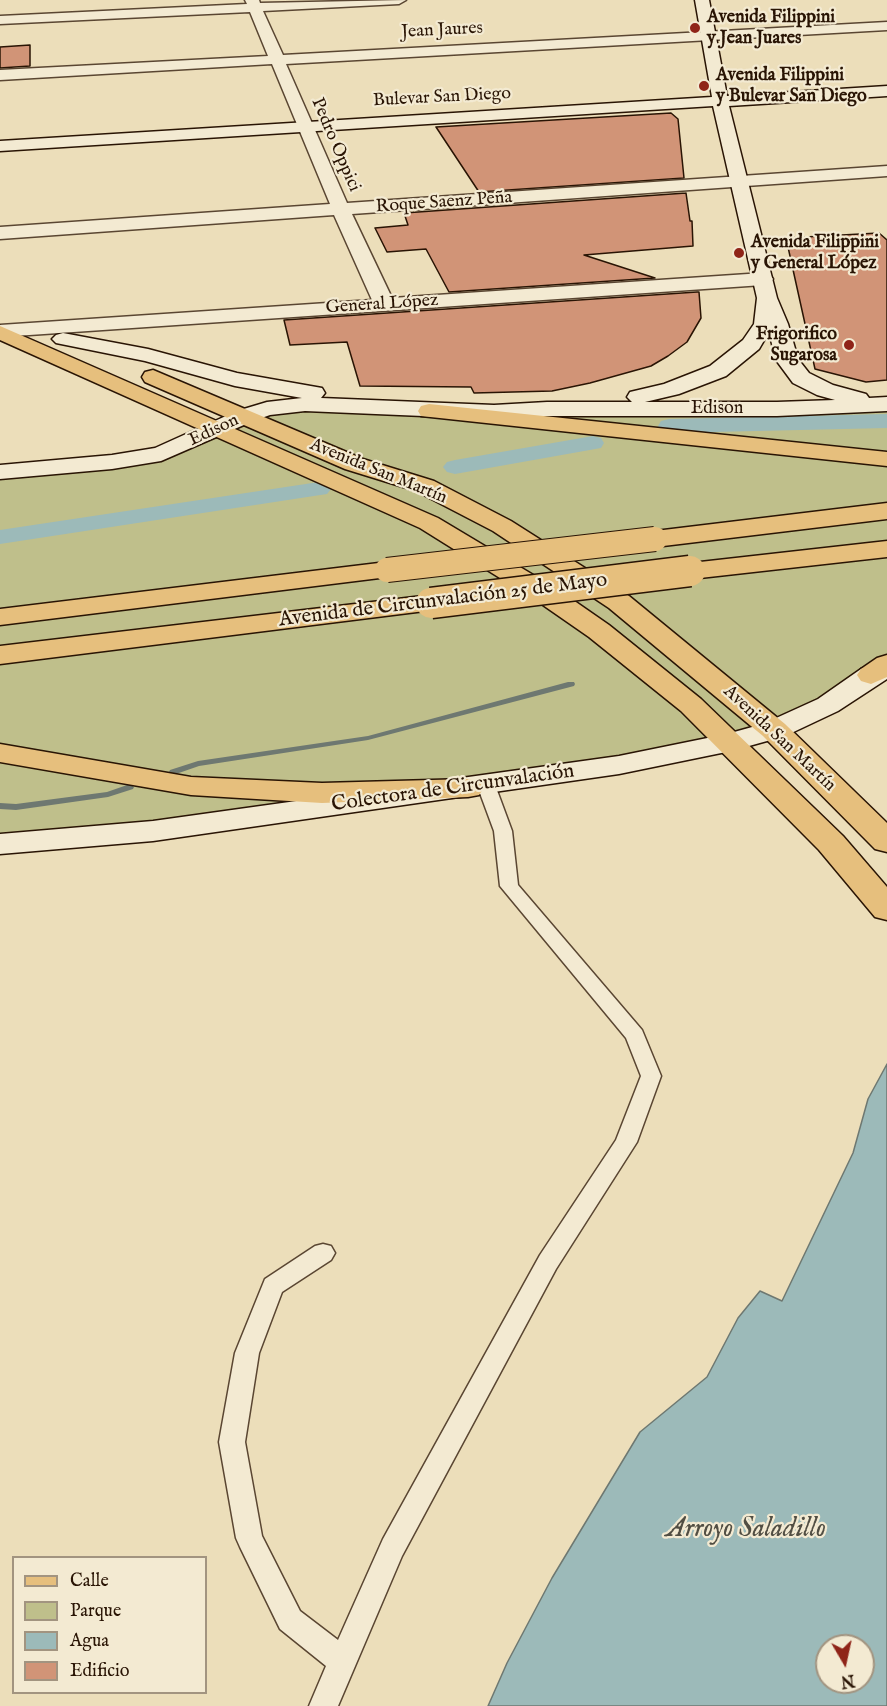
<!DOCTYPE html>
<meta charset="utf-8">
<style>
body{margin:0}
#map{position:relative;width:887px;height:1706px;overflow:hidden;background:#ecdeba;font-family:"IM FELL English",serif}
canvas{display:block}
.legend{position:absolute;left:12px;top:1556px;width:195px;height:138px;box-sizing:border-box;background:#f3ead2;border:2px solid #a29480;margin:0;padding:8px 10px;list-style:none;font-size:18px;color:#291404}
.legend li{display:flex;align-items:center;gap:12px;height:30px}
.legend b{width:30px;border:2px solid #a29480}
.north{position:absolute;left:815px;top:1634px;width:60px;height:60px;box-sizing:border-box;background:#f3ead2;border:2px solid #a29480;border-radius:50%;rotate:171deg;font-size:16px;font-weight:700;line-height:24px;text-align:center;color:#291404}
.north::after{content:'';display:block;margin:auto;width:21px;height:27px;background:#8f2418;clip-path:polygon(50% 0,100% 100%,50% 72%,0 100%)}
</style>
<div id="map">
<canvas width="887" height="1706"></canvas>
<ul class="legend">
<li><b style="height:8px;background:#e6bf7d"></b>Calle</li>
<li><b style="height:16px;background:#bfbf8b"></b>Parque</li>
<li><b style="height:16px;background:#9cbab9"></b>Agua</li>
<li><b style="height:16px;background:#d19477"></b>Edificio</li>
</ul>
<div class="north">N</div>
</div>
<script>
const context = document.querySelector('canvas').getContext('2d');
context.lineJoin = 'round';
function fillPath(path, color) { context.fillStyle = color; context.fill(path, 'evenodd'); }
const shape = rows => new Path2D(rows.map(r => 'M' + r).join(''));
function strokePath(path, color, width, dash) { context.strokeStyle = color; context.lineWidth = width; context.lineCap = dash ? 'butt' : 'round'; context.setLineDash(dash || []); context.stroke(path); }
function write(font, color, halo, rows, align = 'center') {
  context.font = font + ' "IM FELL English",serif'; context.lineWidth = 4.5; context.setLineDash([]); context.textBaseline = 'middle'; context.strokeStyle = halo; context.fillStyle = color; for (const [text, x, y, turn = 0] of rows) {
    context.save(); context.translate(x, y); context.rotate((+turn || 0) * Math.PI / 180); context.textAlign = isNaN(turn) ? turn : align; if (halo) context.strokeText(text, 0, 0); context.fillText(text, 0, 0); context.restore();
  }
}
fillPath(shape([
 [887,404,887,669,731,742,0,844,0,472,161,454,267,409]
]), '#bfbf8b');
const water = shape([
 [887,1064,887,1706,488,1706,507,1663,552,1578,640,1432,707,1377,738,1318,760,1291,782,1301,853,1153,868,1099,887,1064],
 [827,1646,863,1646,863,1682,827,1682,827,1646]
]);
fillPath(water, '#9cbab9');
strokePath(water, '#6e7871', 1.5);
fillPath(shape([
 [568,682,574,682,575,684,574,686,368,740,199,766,173,775,169,772,170,770,198,761,368,736,568,682],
 [130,784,134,787,133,789,108,797,16,810,0,809,0,803,16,804,107,792,130,784]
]), '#6e7871');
fillPath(shape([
 [887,414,887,428,669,433,661,431,658,426,661,421,669,419,887,414],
 [593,436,601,438,604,443,601,448,455,474,447,472,443,467,447,462,455,460,593,436],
 [319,482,327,484,331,489,327,494,0,544,0,530,319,482]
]), '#9cbab9');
const building = shape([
 [30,45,30,66,0,68,0,47,30,45],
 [671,113,678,119,684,178,479,192,436,127,671,113],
 [686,193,690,221,692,221,693,246,584,255,655,278,449,292,426,249,387,252,375,228,408,225,404,213,686,193],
 [879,233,887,240,887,380,866,382,815,369,786,238,879,233],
 [697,292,699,292,701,318,687,342,668,356,651,366,590,383,552,391,474,393,471,387,360,386,347,342,290,345,284,320,697,292]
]);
fillPath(building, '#d19477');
strokePath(building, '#291404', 1.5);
const lane = shape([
 [486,780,492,781,495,785,512,831,518,885,642,1030,661,1076,637,1142,556,1269,402,1556,338,1706,309,1706,326,1666,280,1629,240,1547,236,1538,219,1442,235,1353,265,1279,315,1246,323,1244,331,1246,335,1253,331,1260,282,1292,259,1353,245,1442,262,1536,300,1611,338,1640,383,1539,540,1255,616,1140,641,1076,626,1038,500,886,494,831,477,785,480,781,486,780]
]);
const street = shape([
 [245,0,259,0,260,3,406,0,399,4,263,11,283,55,887,22,887,30,286,64,347,203,887,166,887,176,352,214,392,298,763,273,770,275,773,279,770,283,763,285,0,337,0,325,372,300,334,215,0,239,0,227,330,204,272,64,0,80,0,70,268,56,250,12,0,24,0,16,247,4,245,0]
]);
const secondary = shape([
 [695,0,709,0,727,96,887,86,887,96,729,106,777,298,788,324,798,359,809,373,833,385,866,394,869,398,887,397,887,411,777,416,547,416,494,419,305,411,270,415,253,421,161,461,112,469,0,479,0,465,112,455,155,448,237,411,267,402,302,398,235,386,145,361,56,343,52,339,56,335,63,333,148,349,237,373,322,388,325,393,321,398,494,405,547,402,632,402,627,397,630,392,664,384,710,366,743,340,754,324,757,298,713,106,0,151,0,141,712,97,695,0],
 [769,332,776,360,793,383,817,395,835,400,777,402,645,402,679,394,726,376,759,349,769,332],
 [887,660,887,679,838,711,785,736,731,751,619,774,153,841,0,854,0,834,153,821,619,756,727,734,763,724,818,699,861,669,887,660]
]);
const primary = shape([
 [0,326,438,518,560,591,609,625,701,699,843,836,887,887,887,920,875,917,819,850,681,711,589,637,540,603,420,528,0,340,0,326],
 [153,370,363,459,434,481,511,521,629,596,785,724,887,823,887,852,875,849,763,736,609,608,493,531,416,491,345,469,145,382,142,377,145,372,153,370]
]);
const highway = shape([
 [429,404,887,452,887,466,421,416,418,411,421,406,429,404],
 [887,503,887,519,655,547,646,544,642,539,646,534,655,531,887,503],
 [887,541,887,557,691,579,682,577,678,571,682,565,691,563,887,541],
 [387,562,396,564,400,570,396,576,0,625,0,609,387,562],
 [431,595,441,597,445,603,441,609,0,664,0,646,431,595],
 [887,655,887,677,871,684,861,681,857,675,861,669,877,658,887,655],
 [0,744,191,777,322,783,468,779,479,781,484,788,479,795,468,797,322,803,191,795,0,762,0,744]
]);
strokePath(lane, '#5a4632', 3);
strokePath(street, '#5a4632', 3);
strokePath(secondary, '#291404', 3);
strokePath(primary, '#291404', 3);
strokePath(highway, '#291404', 3);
fillPath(lane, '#f3ead2');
fillPath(street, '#f3ead2');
fillPath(secondary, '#f3ead2');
fillPath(primary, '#e6bf7d');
fillPath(highway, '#e6bf7d');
const highwayBridgeFar1 = shape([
 [387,570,655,539],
 [678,573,691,571]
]);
const highwayBridge = shape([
 [431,603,690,571]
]);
strokePath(highwayBridgeFar1, '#291404', 26, []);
strokePath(highwayBridge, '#291404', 33, []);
strokePath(highwayBridgeFar1, '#e6bf7d', 24);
strokePath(highwayBridge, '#e6bf7d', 30);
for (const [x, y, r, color] of [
 [695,28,6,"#8f2418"],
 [704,86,6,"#8f2418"],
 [739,253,6,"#8f2418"],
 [849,345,6,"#8f2418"]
]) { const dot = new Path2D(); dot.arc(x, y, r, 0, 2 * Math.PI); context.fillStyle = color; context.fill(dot); strokePath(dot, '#f3ead2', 2); }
write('bold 18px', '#291404', '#f3ead2', [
 ["Avenida Filippini",707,18],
 ["y Jean Juares",707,39],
 ["Avenida Filippini",716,76],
 ["y Bulevar San Diego",716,97],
 ["Avenida Filippini",751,243],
 ["y General López",751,264],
 ["Frigorifico",837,335,"right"],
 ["Sugarosa",837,356,"right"]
], 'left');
write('18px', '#291404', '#f3ead2', [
 ["Jean Jaures",442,31,-3],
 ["Bulevar San Diego",442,98,-3],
 ["Pedro Oppici",335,145,67],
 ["Roque Saenz Peña",444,203,-4],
 ["General López",382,305,-4],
 ["Edison",717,409],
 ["Edison",214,431,-25],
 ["Avenida San Martín",378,472,22],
 ["Avenida San Martín",779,739,43]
]);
write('21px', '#291404', '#f3ead2', [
 ["Avenida de Circunvalación 25 de Mayo",443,601,-7],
 ["Colectora de Circunvalación",453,789,-8]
]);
write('italic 27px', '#514e43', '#f3ead2', [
 ["Arroyo Saladillo",746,1530]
]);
</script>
